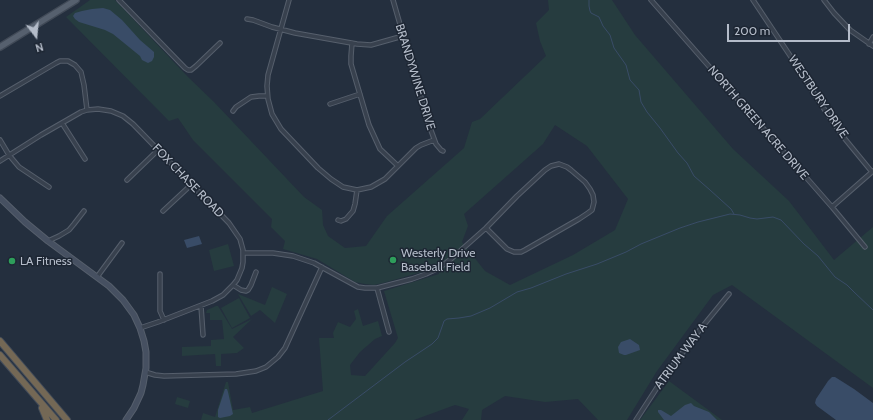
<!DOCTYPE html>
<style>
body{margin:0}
#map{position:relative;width:873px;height:420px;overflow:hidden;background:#242f3e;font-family:Cabin,sans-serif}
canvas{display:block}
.north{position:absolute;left:16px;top:16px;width:40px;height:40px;-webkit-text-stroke:3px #1d2633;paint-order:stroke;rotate:164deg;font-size:11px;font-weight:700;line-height:16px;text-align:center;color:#b4bcc9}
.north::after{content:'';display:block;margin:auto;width:14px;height:18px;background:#b4bcc9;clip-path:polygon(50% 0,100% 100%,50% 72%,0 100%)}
.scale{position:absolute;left:727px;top:24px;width:123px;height:18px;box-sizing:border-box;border:2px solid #b4bcc9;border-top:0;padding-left:5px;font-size:12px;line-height:14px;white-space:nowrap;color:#b4bcc9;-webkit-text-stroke:3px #1d2633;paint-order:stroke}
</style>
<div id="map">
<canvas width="873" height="420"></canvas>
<div class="north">N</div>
<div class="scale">200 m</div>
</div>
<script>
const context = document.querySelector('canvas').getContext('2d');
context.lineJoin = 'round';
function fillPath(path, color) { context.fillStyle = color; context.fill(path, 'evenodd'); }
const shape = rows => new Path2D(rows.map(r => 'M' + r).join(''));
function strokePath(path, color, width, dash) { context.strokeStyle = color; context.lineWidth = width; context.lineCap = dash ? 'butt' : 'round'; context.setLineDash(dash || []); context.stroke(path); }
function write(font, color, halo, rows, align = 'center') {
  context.font = font + ' Cabin,sans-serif'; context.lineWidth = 3; context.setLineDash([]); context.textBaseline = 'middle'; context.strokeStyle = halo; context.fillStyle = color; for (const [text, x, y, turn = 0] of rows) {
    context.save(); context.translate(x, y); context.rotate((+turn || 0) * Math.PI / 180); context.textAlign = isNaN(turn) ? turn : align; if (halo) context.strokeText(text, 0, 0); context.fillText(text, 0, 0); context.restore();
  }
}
fillPath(shape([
 [90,0,115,0,188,77,214,102,304,197,322,210,323,225,328,236,345,248,366,246,387,216,464,148,472,122,480,119,546,56,540,41,536,23,549,10,548,0,612,0,635,35,733,149,789,201,834,260,873,227,873,388,732,285,713,295,657,371,627,420,598,420,578,399,545,402,505,396,482,410,481,420,462,420,469,409,455,405,414,420,201,420,203,413,215,417,226,382,228,382,233,410,250,407,252,413,323,391,319,338,334,338,333,333,338,322,350,327,356,319,354,311,358,309,363,326,378,321,382,336,375,339,360,352,350,365,351,375,365,376,395,343,398,338,384,291,439,274,439,269,437,266,429,270,383,283,374,285,365,284,355,282,317,259,283,249,285,241,271,227,272,219,193,140,178,118,169,121,66,17],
 [555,125,587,146,628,199,615,230,573,255,510,285,485,271,462,242,468,226,464,214,543,144],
 [228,244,234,266,214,271,209,250],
 [272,287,287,294,275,323,260,310,251,316,238,294,265,305],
 [239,298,250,318,232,328,221,308],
 [216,306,218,306,232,329,252,319,233,337,244,348,237,353,221,354,221,366,216,366,215,354,182,356,182,347,211,346,211,340,224,339,222,320,210,320,210,313,206,313,207,310],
 [669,381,722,420,640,420],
 [177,397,190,401,188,408,175,404]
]), '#263c3f');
fillPath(shape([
 [103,8,110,10,122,20,140,40,154,52,154,57,152,61,148,63,142,60,140,56,113,34,105,30,79,22,75,19,73,16,75,13,82,11,92,9],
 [199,236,202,244,187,248,184,240],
 [630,339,639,345,640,350,626,355,624,355,619,353,618,347,621,342],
 [832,377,835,377,854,389,873,403,873,420,836,420,817,406,815,403,816,399,828,381],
 [225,389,227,389,228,392,233,414,230,416,220,418,218,417,218,410],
 [691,403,694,406,709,412,717,420,664,420,658,412,658,410,661,410,671,416,685,405]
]), '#394c67');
strokePath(shape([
 [589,0,589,6,590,11,591,13,599,17,603,26,610,35,614,48,626,65,630,80,639,90,641,102,647,112,660,128,678,153,687,163,694,176,710,190,731,209,734,214],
 [328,420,405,362,432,344,438,338,443,324,444,321,447,319,459,318,471,316,490,308,517,292,531,288,566,274,597,264,626,252,641,244,680,228,698,222,730,214,740,215,750,218,757,219,773,217,781,220,804,244,818,256,835,277,847,285,854,292,873,310]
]), '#394c67', 1);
const street = shape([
 [119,0,185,68,188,70,191,70,196,66,220,43],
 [289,0,268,75,267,86,268,99,272,114,281,129,318,168,331,179,343,187,357,190,371,187,385,179,416,148,421,145,434,140],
 [393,0,429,125,436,144,441,150,443,151],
 [651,0,832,207,865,247],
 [753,0,791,57,828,115,845,139,872,172],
 [824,0,834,13,850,30,873,46],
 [247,19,253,20,272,27,295,33,357,44,371,45,403,36],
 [352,43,351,56,351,64,369,125,380,149,398,166],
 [869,44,873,37],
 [0,96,56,63,60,61,68,61,75,65,81,72,84,85,87,110],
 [330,104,360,94],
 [233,111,236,107,251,97,259,96,267,96],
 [62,123,85,159],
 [0,140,9,155,19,167,49,187],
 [0,161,41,135,81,112,87,110,98,109,111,111,123,116,133,124,229,223,240,239,243,250,243,262,242,268,237,280,233,285,223,295,212,301,158,322,140,328],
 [559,164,567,167,571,170,585,182,590,189,593,195,594,202,592,210,588,213,579,219,525,250,521,252,514,252,507,249,486,228,517,196,545,170,551,166,559,164],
 [127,180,158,150],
 [832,207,873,171],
 [163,211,192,184],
 [338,220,341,221,346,219,353,211,355,204,357,190],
 [48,241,59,236,69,230,74,224,84,211],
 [243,253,273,253,293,256,314,263,358,287,365,288,377,288,412,279,426,274,439,268,451,259,486,228],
 [160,274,160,311,164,320],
 [97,277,122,243],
 [233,285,241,290,246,291,248,290,251,285,256,272],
 [377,288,389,332],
 [201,306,203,335],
 [145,372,155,375,164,376,236,374,256,371,266,367,278,357,285,348,322,267],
 [636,420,662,380,698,332,729,294]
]);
const secondary = shape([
 [0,198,25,222,48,241,109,286,123,300,134,315,140,328,144,341,146,352,146,368,143,385,141,393,134,408,126,420]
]);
const primary = shape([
 [0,47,76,0]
]);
const highway = shape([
 [0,341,67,420],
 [0,355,56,420],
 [42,408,47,420]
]);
strokePath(street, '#565f6c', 5.5);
strokePath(secondary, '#565f6c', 7);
strokePath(primary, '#414a57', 8);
strokePath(highway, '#434c59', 8);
strokePath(street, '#38414e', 3.5);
strokePath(secondary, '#465061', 5);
strokePath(primary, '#56606e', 5.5);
strokePath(highway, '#746855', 6);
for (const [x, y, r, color] of [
 [393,260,4,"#2e9e5b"],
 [12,261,4,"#2e9e5b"]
]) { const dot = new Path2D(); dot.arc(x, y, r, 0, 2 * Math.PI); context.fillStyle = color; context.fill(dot); strokePath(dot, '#1d2633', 1.5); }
write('12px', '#b4bcc9', '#1d2633', [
 ["BRANDYWINE DRIVE",415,77,73],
 ["WESTBURY DRIVE",818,97,56],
 ["NORTH GREEN ACRE DRIVE",758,123,49],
 ["FOX CHASE ROAD",188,181,46],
 ["ATRIUM WAY A",681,356,-53]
]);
write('12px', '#b4bcc9', '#1d2633', [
 ["Westerly Drive",401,253],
 ["Baseball Field",401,267],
 ["LA Fitness",20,261]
], 'left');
</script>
